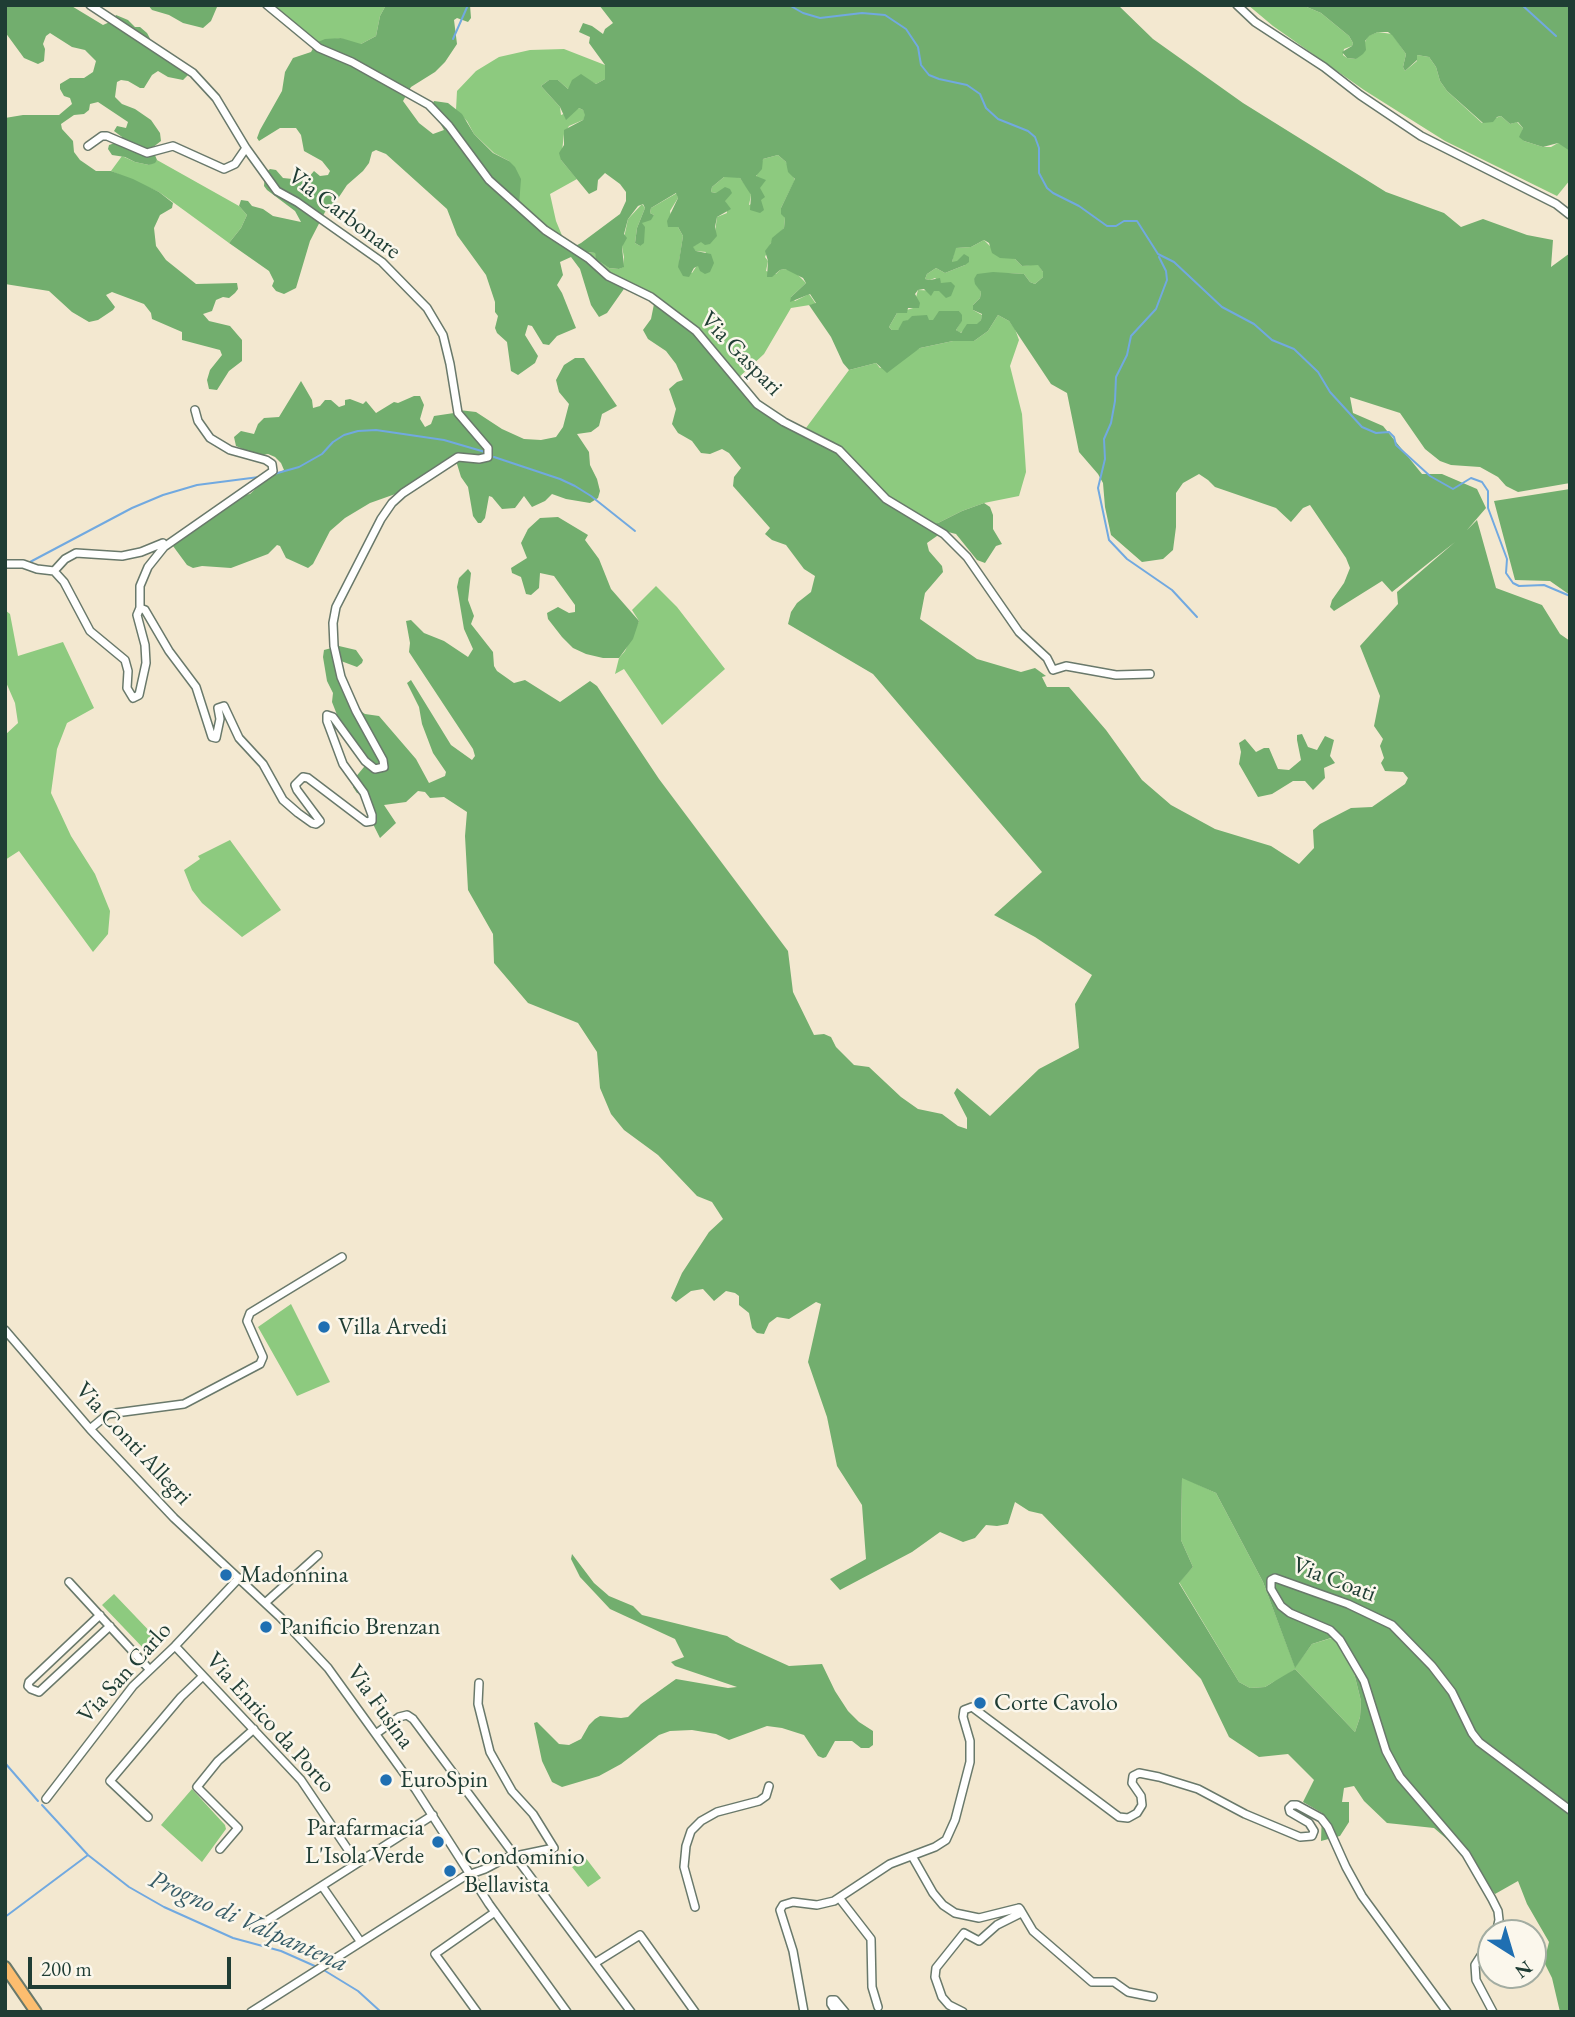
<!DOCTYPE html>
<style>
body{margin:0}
#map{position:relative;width:1575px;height:2017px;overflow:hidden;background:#f3e8d0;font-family:"EB Garamond",serif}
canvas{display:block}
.frame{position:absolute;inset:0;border:7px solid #1f3d34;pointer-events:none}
.north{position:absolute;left:1477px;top:1919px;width:70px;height:70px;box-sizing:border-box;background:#fbf7ec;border:2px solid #a3ada2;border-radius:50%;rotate:143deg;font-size:19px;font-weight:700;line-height:28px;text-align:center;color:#1f3d34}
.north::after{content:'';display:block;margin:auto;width:24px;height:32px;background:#1f6fb2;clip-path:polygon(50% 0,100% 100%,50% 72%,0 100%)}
.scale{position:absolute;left:28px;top:1957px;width:203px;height:32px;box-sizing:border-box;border:4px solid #1f3d34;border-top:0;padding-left:9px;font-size:21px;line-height:24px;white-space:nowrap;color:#1f3d34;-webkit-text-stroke:5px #fbf7ec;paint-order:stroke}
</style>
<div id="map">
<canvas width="1575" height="2017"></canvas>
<div class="frame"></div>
<div class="north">N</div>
<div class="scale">200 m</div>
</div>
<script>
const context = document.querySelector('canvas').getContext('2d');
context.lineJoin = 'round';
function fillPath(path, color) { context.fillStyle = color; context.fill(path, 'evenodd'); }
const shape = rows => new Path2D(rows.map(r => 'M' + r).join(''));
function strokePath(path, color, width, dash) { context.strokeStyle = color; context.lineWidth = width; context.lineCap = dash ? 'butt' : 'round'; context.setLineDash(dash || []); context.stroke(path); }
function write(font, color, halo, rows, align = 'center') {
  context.font = font + ' "EB Garamond",serif'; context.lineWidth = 5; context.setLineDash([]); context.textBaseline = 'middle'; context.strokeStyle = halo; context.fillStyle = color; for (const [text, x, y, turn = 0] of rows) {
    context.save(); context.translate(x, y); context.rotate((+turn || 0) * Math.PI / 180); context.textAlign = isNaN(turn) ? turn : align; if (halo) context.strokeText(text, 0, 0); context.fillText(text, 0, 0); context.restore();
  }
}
fillPath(shape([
 [267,5,386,5,380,16,376,36,361,44,356,44,340,38,316,43],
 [1248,5,1302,5,1321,13,1349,36,1353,43,1352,46,1344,49,1343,55,1347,58,1356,59,1368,36,1378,32,1392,34,1406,54,1403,67,1405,71,1417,61,1417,55,1429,57,1436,67,1440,81,1447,91,1482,123,1501,116,1510,124,1517,122,1523,128,1521,135,1524,141,1543,147,1551,147,1558,143,1563,144,1570,151,1570,180,1557,196,1445,141,1364,90,1273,26],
 [564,49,605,65,605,79,596,84,586,79,568,89,558,80,549,80,541,86,560,107,561,115,579,108,583,110,586,115,583,120,569,126,564,134,561,160,577,179,550,194,556,221,568,250,519,205,509,161,494,153,474,134,467,121,456,110,457,91,476,71,499,57,530,50],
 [778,155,786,162,795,180,781,208,785,218,784,228,771,243,765,257,768,261,766,271,776,274,780,270,785,269,795,272,806,283,791,297,795,301,809,294,816,304,791,308,764,354,736,380,646,293,594,266,587,252,595,253,597,259,609,268,619,269,623,267,624,257,622,247,628,219,642,204,645,208,637,228,635,243,640,246,641,223,654,215,650,213,651,208,677,193,678,198,670,211,673,227,678,227,683,236,679,262,692,273,706,252,696,251,692,247,715,232,717,217,727,213,725,201,716,193,711,192,712,187,724,177,735,176,740,178,749,190,751,195,749,205,761,200,756,177,763,159],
 [122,156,135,162,149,165,157,160,239,206,247,215,241,228,229,243,159,192,111,171],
 [984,240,991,247,1015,259,1022,266,1038,264,1043,272,1043,277,1035,284,1030,282,1024,274,1003,273,974,279,981,292,980,298,973,305,973,310,982,315,981,320,978,324,972,324,960,333,956,330,962,320,959,311,949,313,944,311,934,320,908,320,898,330,892,330,889,327,897,313,913,308,918,290,939,291,946,283,941,283,935,278,930,280,925,279,927,274,936,268,945,273,965,265,957,262,952,262,955,248,971,247],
 [998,315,1009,321,1015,329,1019,340,1010,366,1022,414,1025,456,1026,472,1019,496,984,503,962,511,938,523,922,525,865,483,841,450,803,432,849,370,876,363,880,368,920,348,953,341,974,341,988,331],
 [656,586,677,607,725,669,662,725,624,669,615,674,619,658,625,651,639,621,632,610],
 [5,610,10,614,18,656,63,642,94,708,67,723,57,749,51,793,71,836,95,874,110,911,108,934,93,952,19,851,5,860,5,735,18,723,15,703,5,680],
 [230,840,281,910,242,937,202,903,192,890,184,870,200,859,198,856],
 [291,1304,330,1382,297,1396,258,1327],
 [1182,1477,1216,1493,1263,1582,1295,1667,1312,1644,1335,1637,1354,1673,1361,1701,1360,1717,1355,1732,1295,1669,1222,1720,1275,1681,1265,1687,1250,1688,1239,1682,1179,1582,1193,1567,1181,1540],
 [114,1594,157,1639,145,1650,102,1605],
 [192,1789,225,1825,226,1829,202,1862,161,1825],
 [585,1857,601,1878,588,1887,572,1867]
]), '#8dca7f');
fillPath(shape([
 [5,5,70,5,103,25,112,21,116,15,128,20,135,27,140,27,147,33,154,46,170,53,190,73,183,80,168,77,158,71,152,75,144,88,140,88,128,81,121,80,117,82,115,97,122,104,135,109,151,120,160,133,161,141,152,148,157,160,155,163,149,165,135,162,125,157,112,155,108,149,109,145,121,141,122,137,114,131,117,126,126,128,128,122,98,102,90,104,89,110,84,114,74,115,61,124,62,129,73,141,74,152,80,160,96,171,111,171,133,179,159,192,173,203,172,208,160,215,154,228,156,246,166,260,196,284,237,283,238,289,235,293,229,298,223,297,216,300,212,311,203,314,209,321,230,326,242,340,242,361,229,371,217,390,209,389,207,380,210,370,222,355,220,350,182,340,182,332,152,319,151,313,144,304,112,292,106,295,115,307,113,310,98,320,89,322,72,312,49,291,5,284,5,118,23,115,59,115,72,104,70,98,64,96,60,89,60,84,70,78,84,78,93,72,96,61,85,50,72,47,50,33,46,36,43,44,45,49,44,61,38,64,24,58,5,32],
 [148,5,216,5,217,7,211,21,203,28,183,23,169,15,152,10],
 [386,5,470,5,471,18,468,22,457,18,454,20,457,44,445,62,435,72,411,87,403,101,419,123,433,134,444,130,431,107,434,101,448,103,462,114,474,134,493,153,509,161,515,167,521,179,519,205,568,250,581,243,620,214,626,201,626,192,620,184,605,173,598,180,597,190,589,194,561,160,559,153,564,145,564,130,583,120,585,115,583,110,579,108,566,120,560,107,541,86,549,80,558,80,568,89,572,80,581,74,596,84,605,79,605,65,589,43,590,37,579,32,583,23,592,26,603,34,605,29,613,23,599,5,1118,5,1153,39,1243,103,1386,192,1444,213,1461,227,1483,219,1527,235,1553,240,1551,267,1570,253,1570,483,1518,492,1506,486,1498,477,1480,467,1451,465,1440,461,1425,449,1400,413,1350,397,1353,413,1383,426,1422,474,1442,474,1477,489,1486,508,1467,530,1477,520,1496,588,1542,605,1560,634,1570,641,1570,2012,1560,2012,1552,1978,1544,1962,1549,1942,1527,1904,1518,1881,1495,1894,1470,1859,1434,1828,1387,1823,1364,1801,1354,1786,1344,1788,1342,1802,1349,1802,1349,1822,1340,1836,1321,1841,1322,1813,1303,1802,1314,1780,1288,1754,1259,1757,1229,1737,1201,1679,1042,1514,1029,1511,1015,1502,1008,1524,997,1526,986,1525,975,1538,963,1542,940,1532,912,1552,840,1590,830,1579,866,1559,862,1505,837,1466,827,1417,808,1362,821,1304,816,1302,789,1319,777,1317,769,1323,764,1334,757,1333,752,1328,749,1313,739,1305,739,1296,735,1293,726,1291,714,1301,703,1289,691,1291,676,1302,671,1298,682,1273,709,1232,723,1219,712,1202,697,1196,658,1155,624,1130,611,1114,600,1088,597,1052,578,1023,528,1003,494,963,493,934,468,890,465,836,467,812,444,797,430,798,425,792,418,791,406,802,384,805,396,823,380,838,374,826,374,812,363,794,357,793,353,787,354,779,364,767,364,761,341,725,332,702,333,693,327,681,323,657,324,650,339,646,356,650,363,660,362,663,357,667,341,661,336,666,356,708,365,714,379,716,416,759,429,783,445,776,446,772,433,753,422,724,419,707,407,683,411,680,451,745,472,760,475,756,473,749,409,652,410,643,406,621,411,620,424,633,444,641,468,657,473,649,464,629,457,587,459,578,468,569,471,573,468,600,474,616,471,624,493,652,494,666,497,671,514,683,525,680,560,702,590,681,597,686,659,779,788,951,793,992,814,1035,824,1034,831,1037,836,1047,854,1065,869,1067,901,1097,918,1109,942,1114,958,1126,967,1129,967,1118,954,1093,957,1088,990,1116,1039,1069,1079,1048,1075,1004,1092,975,1035,937,994,915,1042,872,873,674,788,624,791,612,797,603,811,592,815,576,804,569,786,545,772,540,765,534,770,528,733,486,734,477,741,468,729,453,722,449,710,454,701,453,692,441,678,433,672,424,676,409,669,389,677,382,683,380,676,364,666,351,648,339,643,330,651,319,655,299,705,340,747,397,809,434,825,438,834,442,865,483,921,525,938,523,962,511,984,503,990,507,993,515,993,529,1002,544,996,546,985,563,977,560,956,534,944,531,927,543,929,551,942,566,943,572,925,593,920,619,977,659,1021,672,1035,668,1046,676,1042,677,1047,687,1069,687,1106,730,1142,780,1171,805,1215,829,1271,846,1299,864,1314,848,1313,830,1320,824,1351,808,1372,807,1405,784,1408,778,1403,772,1385,771,1381,763,1384,758,1380,746,1383,739,1374,726,1380,696,1360,646,1398,604,1397,592,1455,542,1392,592,1382,581,1334,611,1330,607,1332,600,1344,583,1350,568,1346,558,1310,505,1303,508,1291,522,1276,508,1215,487,1208,480,1199,474,1183,483,1176,493,1176,527,1173,550,1163,559,1142,562,1111,535,1105,507,1103,483,1098,474,1079,452,1067,393,1051,384,1009,321,998,315,988,331,974,341,953,341,920,348,887,373,876,363,849,370,843,363,831,337,809,305,816,303,810,294,790,302,791,297,806,283,803,278,785,269,780,270,772,277,767,277,768,261,765,251,771,243,772,238,784,228,785,218,781,214,781,208,795,179,788,172,786,162,778,155,763,159,762,169,756,176,766,180,760,188,765,197,761,200,764,210,760,213,750,210,751,195,740,178,724,177,712,187,711,192,716,193,725,187,730,189,732,193,725,201,731,209,717,217,715,227,717,236,710,244,705,245,701,242,693,247,696,251,711,254,714,263,710,272,705,274,700,271,698,266,694,268,689,277,683,276,678,267,683,236,678,227,668,227,667,221,678,198,676,193,651,208,650,213,654,215,651,220,642,223,645,227,644,243,640,246,635,243,637,228,645,208,643,204,638,206,628,219,624,234,627,238,622,247,624,267,619,269,609,268,596,259,595,253,587,252,594,267,626,286,607,313,599,317,591,305,580,269,571,257,560,262,563,275,557,285,562,293,576,328,557,336,549,345,543,344,532,326,528,325,525,335,538,356,535,363,518,375,511,371,507,342,497,333,495,328,498,316,495,312,495,302,486,275,457,235,447,209,386,154,376,150,372,152,369,163,363,171,347,185,333,206,326,210,310,241,296,288,284,294,276,291,272,286,274,281,269,271,229,243,241,228,247,215,239,206,241,200,248,201,252,206,263,209,273,216,301,222,295,211,267,190,264,186,265,173,270,169,276,170,283,178,302,180,308,178,314,171,320,176,328,175,330,171,322,161,304,151,301,135,296,128,280,128,259,141,257,138,260,130,282,91,285,72,293,58,311,52,316,43,325,39,341,38,361,44,376,36,380,16],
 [984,240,989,243,992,253,1000,258,1015,259,1022,266,1038,265,1043,272,1043,277,1035,284,1030,282,1024,274,993,272,977,274,974,279,975,284,981,292,980,298,973,305,973,310,982,314,981,320,977,324,967,324,961,333,956,330,962,321,962,315,959,311,939,311,933,320,929,320,927,315,912,316,908,320,903,321,898,330,892,330,889,327,897,313,907,313,908,308,919,308,920,303,915,294,918,290,924,289,931,296,934,291,939,291,946,298,951,296,955,286,951,282,941,283,940,278,930,280,925,279,927,274,936,268,945,273,965,265,969,262,969,257,964,254,957,261,952,262,956,248,971,247],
 [1182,1478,1216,1493,1263,1582,1295,1668,1312,1644,1334,1637,1354,1673,1361,1701,1360,1717,1355,1732,1295,1669,1265,1687,1250,1688,1239,1682,1179,1583,1193,1567,1181,1540],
 [1302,5,1570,5,1570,151,1558,143,1543,147,1524,141,1519,137,1523,128,1518,122,1510,124,1501,116,1497,117,1493,122,1483,123,1447,91,1440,81,1436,67,1429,57,1417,55,1417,60,1405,71,1403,67,1406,54,1392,35,1388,32,1378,32,1369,36,1365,41,1366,50,1363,54,1356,59,1347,58,1342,52,1352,46,1353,43,1349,36,1321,13],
 [575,358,584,358,617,406,602,414,599,426,591,432,577,434,589,452,590,465,597,479,600,491,598,498,590,503,566,499,552,494,545,501,532,507,524,496,515,508,502,509,492,497,489,496,485,518,481,523,478,523,473,516,468,487,461,477,457,464,449,458,427,476,401,492,370,503,345,518,330,531,313,564,308,568,286,558,280,546,277,545,268,554,231,568,202,566,193,568,187,565,173,546,239,496,250,494,265,480,284,470,281,463,275,457,268,454,259,456,236,446,234,437,241,431,254,434,258,424,264,418,279,417,301,381,312,400,313,408,320,406,325,400,331,400,339,407,345,405,345,400,350,399,363,404,366,401,376,413,394,402,398,403,414,396,420,396,424,405,420,419,425,427,431,424,434,416,454,413,459,410,476,412,502,429,524,439,541,440,556,437,563,427,569,404,559,392,556,380,564,365],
 [1570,489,1570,595,1550,581,1515,580,1494,501],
 [558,517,588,535,585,540,599,559,611,589,639,621,633,639,619,658,603,658,586,654,573,648,562,637,548,619,547,613,558,607,569,613,575,612,575,605,554,576,540,573,539,588,531,595,526,594,521,577,512,573,511,568,527,558,521,543,528,529,540,518],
 [1302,734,1308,747,1317,750,1325,736,1334,740,1330,756,1335,763,1324,768,1325,778,1313,790,1305,781,1293,781,1272,794,1258,797,1239,764,1241,752,1239,743,1245,739,1256,752,1264,748,1269,748,1278,769,1289,770,1301,760,1297,740,1297,735],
 [572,1554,594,1583,609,1596,633,1606,642,1615,727,1636,736,1642,789,1666,822,1664,835,1691,848,1711,859,1722,873,1731,873,1745,869,1748,861,1748,852,1741,835,1741,826,1757,823,1758,818,1756,804,1735,782,1728,767,1726,729,1740,716,1734,692,1730,670,1731,659,1735,621,1764,599,1776,562,1787,552,1782,542,1761,534,1723,537,1722,559,1744,569,1745,581,1739,589,1725,595,1719,600,1716,621,1718,628,1717,641,1704,676,1679,728,1688,737,1687,675,1666,671,1662,684,1657,675,1639,610,1609,580,1577,571,1559]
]), '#72ae6e');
strokePath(shape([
 [789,5,803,13,820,18,862,13,885,15,906,29,918,47,921,65,929,75,939,79,967,85,980,94,986,108,998,119,1028,131,1035,137,1039,148,1039,173,1047,188,1053,193,1079,206,1107,226,1116,226,1124,221,1137,221,1158,254,1174,262,1222,307,1254,324,1272,340,1294,349,1318,372,1330,392,1362,427,1376,433,1389,432,1394,437,1396,445,1430,476,1453,489,1471,478,1482,482,1488,491,1488,508,1507,559,1506,573,1513,583,1519,586,1544,585,1570,596],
 [1522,5,1556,36],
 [453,39,468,5],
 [1159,257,1166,271,1167,280,1156,309,1131,336,1127,355,1116,377,1115,401,1111,423,1104,439,1105,459,1098,488,1109,540,1127,559,1172,590,1197,617],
 [494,457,560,479,575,486,591,496,635,531],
 [274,474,299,467,322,454,333,442,344,435,358,431,376,430,444,440,485,452],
 [30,562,132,508,163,495,197,485,259,477],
 [5,1763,38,1801],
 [42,1805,88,1855,129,1887,164,1907,233,1938,281,1951,317,1967],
 [5,1917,88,1855],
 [322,1969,358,1991,381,2012]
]), '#71a9e0', 2);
const minor = shape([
 [267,5,319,48,352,62,429,105,449,126,489,180,545,230,588,258,608,276,651,297,696,331,757,404,784,422,839,450,886,499,944,534,967,557,1019,632,1047,658,1053,670,1066,666,1116,675,1150,674],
 [1237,5,1255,22,1324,67,1360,95,1421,136,1556,204,1570,215],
 [88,146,102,136,107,136,147,153,173,146,224,169,235,164,246,148],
 [5,564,23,564,37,569,54,571],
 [54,571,64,582,90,631,125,660,128,671,127,688,133,698,139,695,146,663,145,645,137,615,140,608,145,610,169,651,196,687,212,737,216,738,220,719,218,708,224,706,239,738,263,764,283,800,298,813,312,823,316,824,320,821,297,790,295,785,303,777,308,778,366,822,372,821,372,815,364,793,343,764,327,721,327,715,333,717,365,761,375,769,384,767,383,760,356,711,341,677,334,646,333,623,336,607,381,519,392,503,403,493,458,457,479,459,488,457,488,448,458,413,450,364,443,335,427,308,382,262,297,202,277,191,246,148,216,98,193,73,90,5],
 [54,571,65,559,76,553,122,556,141,552,163,543,164,546],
 [140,608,140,586,148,567,164,547,273,471,272,464,266,460,230,450,210,438,198,421,195,410],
 [5,1330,90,1429,174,1518,280,1617,328,1668,416,1790,489,1904,567,2012],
 [90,1429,108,1414,184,1404,260,1364,263,1357,247,1321,250,1313,342,1257],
 [69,1582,149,1669],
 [265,1603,318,1555],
 [100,1615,29,1682,28,1686,31,1689,39,1692,110,1626],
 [175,1646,301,1780,357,1863],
 [377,1733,399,1717,407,1715,413,1719,631,2012],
 [46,1799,133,1686,175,1646,239,1578],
 [148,1817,110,1781,181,1697,203,1676],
 [220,1849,238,1828,197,1787,218,1761,254,1729],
 [912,1856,933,1893,943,1905,955,1913,979,1918,1019,1908],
 [322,1886,360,1941],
 [840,1899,871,1939,872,1987,878,2007],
 [695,1907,684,1867,686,1846,691,1831,701,1821,717,1812,759,1801,766,1796,769,1786],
 [1020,1909,1033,1931,1092,1982,1114,1982,1128,1992,1153,1997],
 [254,1929,433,1815],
 [1496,1933,1499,1920,1498,1911,1492,1899,1466,1854,1400,1777,1386,1751,1364,1681,1340,1640,1330,1630,1290,1613,1281,1606,1271,1589,1271,1580,1275,1578,1348,1604,1392,1625,1432,1666,1452,1692,1472,1733,1479,1742,1570,1810],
 [1491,1940,1475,1965,1476,1980,1493,2012],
 [595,1963,640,1935,695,2012],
 [251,2012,465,1876,485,1869,506,1858,554,1848,533,1814,512,1791,490,1752,478,1704,479,1683],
 [477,2012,435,1954,495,1912],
 [804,2012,793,1951,780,1910,783,1905,793,1902,817,1905,834,1901,890,1864,935,1847,946,1840,955,1820,970,1762,970,1741,963,1717,964,1710,972,1707,1119,1817,1128,1818,1137,1813,1142,1805,1141,1796,1132,1783,1133,1776,1139,1773,1159,1777,1198,1789,1245,1814,1300,1837,1312,1836,1314,1831,1309,1823,1290,1812,1289,1808,1292,1805,1297,1805,1321,1818,1328,1827,1346,1867,1362,1896,1447,2012],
 [836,2012,831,2004,831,2000,835,2000,845,2012],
 [963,2012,949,2005,942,1997,935,1977,936,1968,964,1933,979,1941,997,1925,1019,1914,1019,1908]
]);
const highway = shape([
 [5,1967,36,2012]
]);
strokePath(minor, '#69796b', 10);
strokePath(highway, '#69796b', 14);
strokePath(minor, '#fff', 7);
strokePath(highway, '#fcbd6f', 10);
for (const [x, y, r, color] of [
 [324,1327,7,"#1f6fb2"],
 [226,1575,7,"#1f6fb2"],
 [266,1627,7,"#1f6fb2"],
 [980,1703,7,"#1f6fb2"],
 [386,1780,7,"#1f6fb2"],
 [438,1842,7,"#1f6fb2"],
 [450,1871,7,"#1f6fb2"]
]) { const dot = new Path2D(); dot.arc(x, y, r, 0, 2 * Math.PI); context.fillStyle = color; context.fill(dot); strokePath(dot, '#fbf7ec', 2.5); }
write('24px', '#1f3d34', '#fbf7ec', [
 ["Via Carbonare",344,214,37],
 ["Via Gaspari",741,354,46],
 ["Via Conti Allegri",133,1444,47],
 ["Via Coati",1334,1580,21],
 ["Via San Carlo",125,1673,-48],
 ["Via Fusina",380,1707,54],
 ["Via Enrico da Porto",270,1723,48]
]);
write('24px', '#1f3d34', '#fbf7ec', [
 ["Villa Arvedi",338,1327],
 ["Madonnina",240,1575],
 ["Panificio Brenzan",280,1627],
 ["Corte Cavolo",994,1703],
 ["EuroSpin",400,1780],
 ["Parafarmacia",424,1828,"right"],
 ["L'Isola Verde",424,1856,"right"],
 ["Condominio",464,1857],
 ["Bellavista",464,1885]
], 'left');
write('italic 26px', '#385d68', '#fbf7ec', [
 ["Progno di Valpantena",248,1922,24]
]);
</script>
